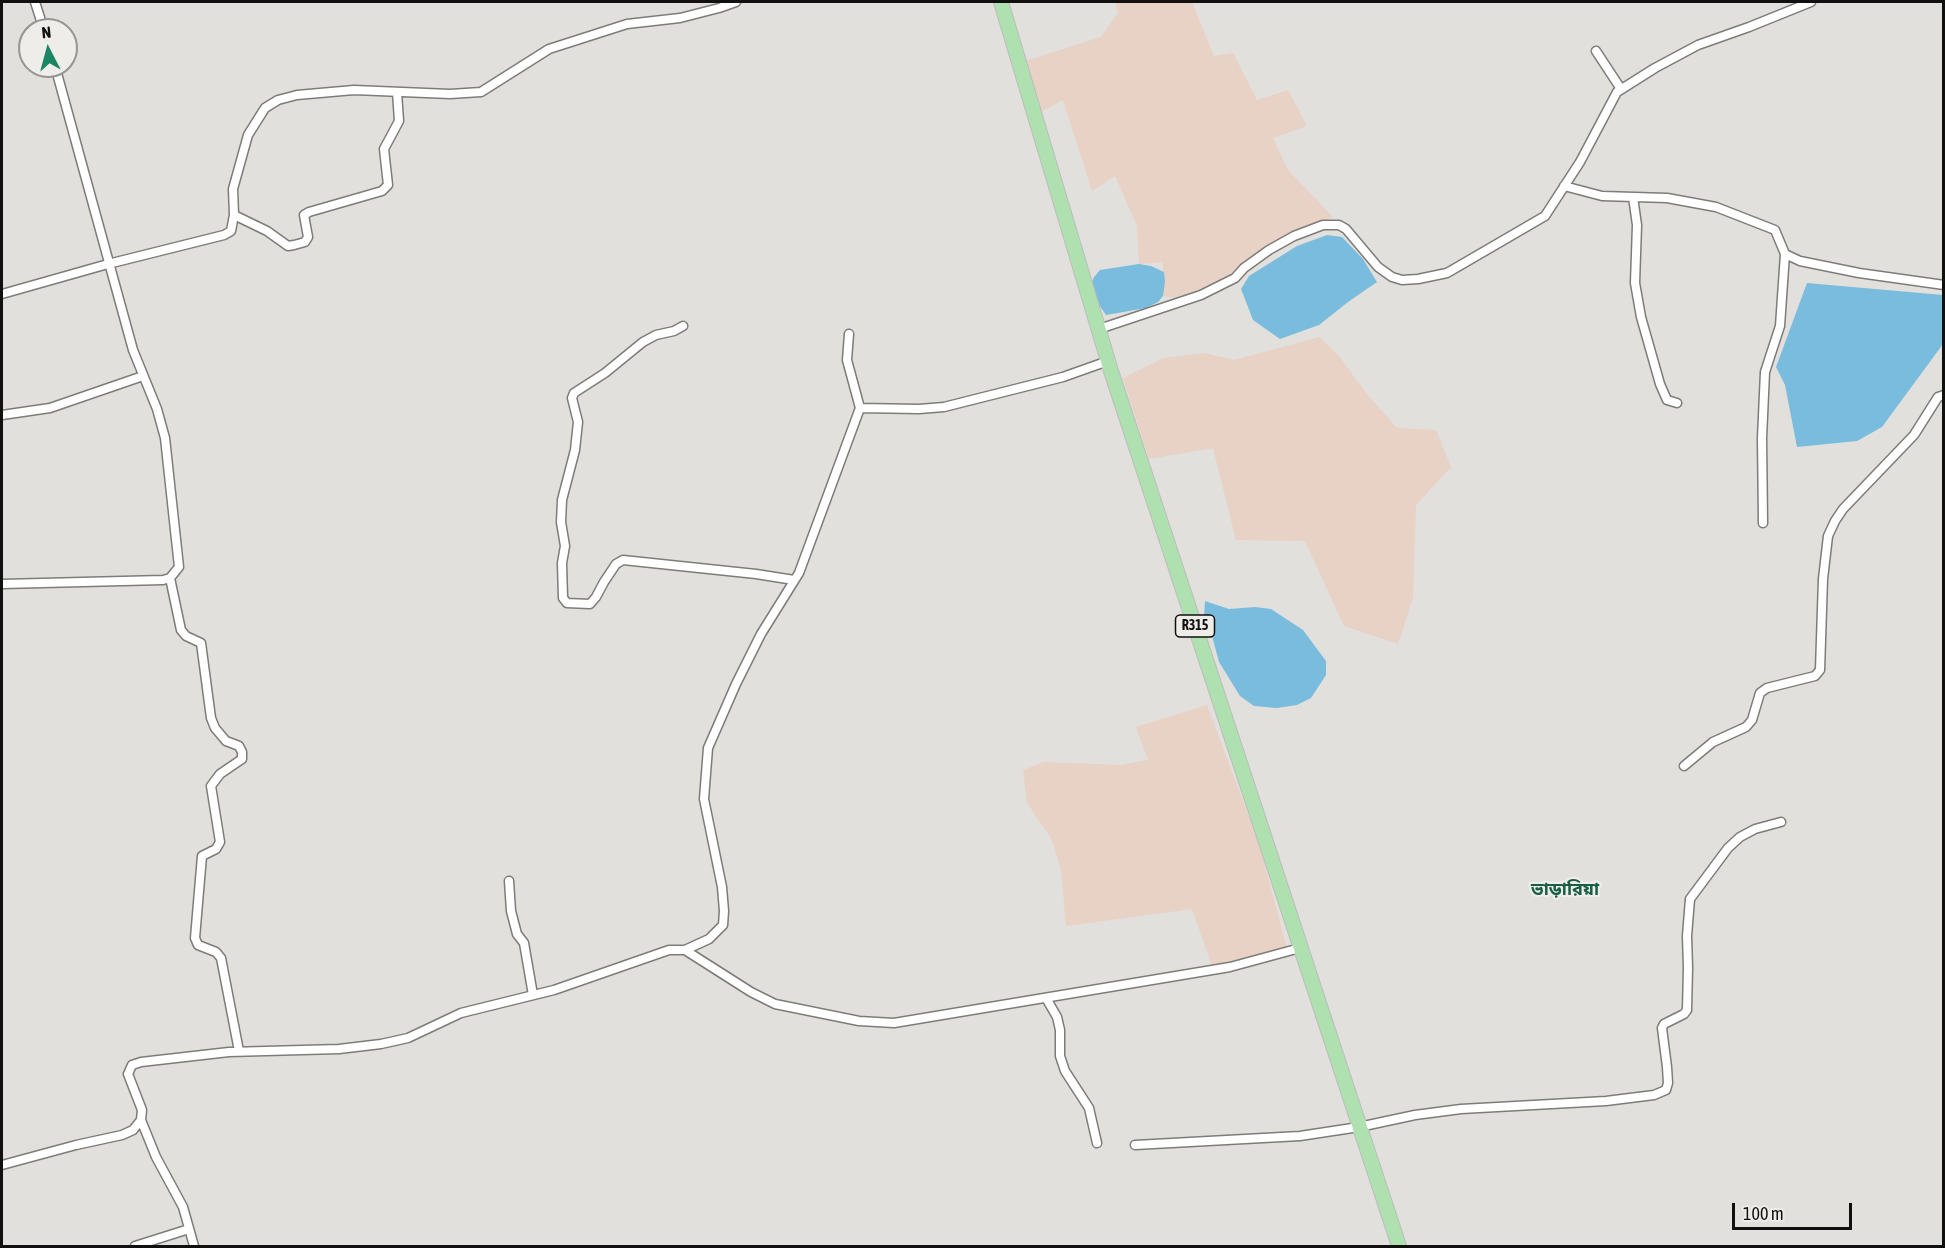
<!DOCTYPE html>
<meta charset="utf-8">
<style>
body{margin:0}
#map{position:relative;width:1945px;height:1248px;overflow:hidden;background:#e1e0dc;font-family:"Asap Condensed",sans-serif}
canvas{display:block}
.frame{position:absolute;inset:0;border:3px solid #10100e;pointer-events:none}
.north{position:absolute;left:18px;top:18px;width:60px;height:60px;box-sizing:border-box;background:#efede9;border:2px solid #969591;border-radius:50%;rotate:354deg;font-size:16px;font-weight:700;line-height:24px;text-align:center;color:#10100e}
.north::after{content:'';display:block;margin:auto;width:21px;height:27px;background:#1a8663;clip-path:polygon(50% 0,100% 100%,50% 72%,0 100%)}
.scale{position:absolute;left:1732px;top:1203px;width:120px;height:27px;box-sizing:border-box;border:3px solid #10100e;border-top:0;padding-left:8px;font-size:18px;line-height:21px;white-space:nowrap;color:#10100e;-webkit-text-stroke:4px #efede9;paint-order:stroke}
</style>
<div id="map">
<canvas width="1945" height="1248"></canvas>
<div class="frame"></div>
<div class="north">N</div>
<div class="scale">100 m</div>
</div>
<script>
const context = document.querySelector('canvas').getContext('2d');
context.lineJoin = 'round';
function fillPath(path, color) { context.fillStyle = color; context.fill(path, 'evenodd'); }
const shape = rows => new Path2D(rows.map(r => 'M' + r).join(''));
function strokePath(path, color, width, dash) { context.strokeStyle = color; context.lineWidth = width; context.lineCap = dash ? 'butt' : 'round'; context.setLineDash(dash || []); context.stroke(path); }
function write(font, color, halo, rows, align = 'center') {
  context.font = font + ' "Asap Condensed","Noto Sans Bengali",sans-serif'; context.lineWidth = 4.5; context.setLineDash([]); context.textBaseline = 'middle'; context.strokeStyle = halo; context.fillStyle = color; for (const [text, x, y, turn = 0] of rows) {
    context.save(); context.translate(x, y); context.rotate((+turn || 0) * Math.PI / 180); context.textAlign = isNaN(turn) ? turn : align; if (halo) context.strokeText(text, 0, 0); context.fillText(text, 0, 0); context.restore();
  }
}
fillPath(shape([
 [1115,2,1192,2,1214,56,1233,53,1257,100,1288,90,1307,126,1273,138,1288,170,1333,217,1269,250,1187,300,1163,296,1163,262,1139,264,1137,226,1115,176,1092,191,1063,100,1035,115,1019,63,1101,37,1118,13],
 [1320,337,1339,356,1366,393,1397,428,1436,430,1451,467,1416,505,1413,598,1398,644,1344,626,1305,541,1236,540,1213,448,1149,459,1123,378,1164,358,1204,353,1234,360],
 [1207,705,1259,844,1289,956,1215,975,1192,909,1066,926,1061,869,1051,838,1027,803,1023,770,1044,762,1121,765,1148,760,1136,727]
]), '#e8d1c5');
fillPath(shape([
 [1327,235,1342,237,1363,259,1377,282,1348,302,1319,325,1280,339,1253,320,1241,289,1249,276,1297,246],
 [1139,264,1151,266,1164,272,1165,282,1163,296,1158,302,1146,308,1106,315,1095,299,1091,284,1094,277,1100,270],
 [1807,283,1943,295,1943,344,1882,427,1857,441,1797,447,1785,385,1776,367],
 [1205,601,1229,609,1255,607,1271,609,1303,630,1326,661,1326,675,1311,698,1297,705,1277,708,1254,706,1240,696,1219,662,1211,632,1204,617]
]), '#7abcdd');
const street = shape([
 [35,2,44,30],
 [1596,51,1621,89],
 [1564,186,1602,196,1667,198,1716,207,1775,230,1785,254,1800,261,1859,273,1944,285],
 [1633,197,1637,225,1635,283,1641,317,1660,384,1667,400,1677,403],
 [234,215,267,231,288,246,294,245,305,242,308,237,304,215,309,212,382,191,388,185,384,149,399,121,397,92],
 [2,294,108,264,224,235,231,231,234,215,233,189,248,135,265,108,278,100,297,95,354,90,450,94,481,92,549,49,627,24,680,18,719,8,736,2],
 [683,326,674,331,656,335,643,342,605,373,574,393,572,398,578,422,575,450,562,500,561,522,565,546,562,563,563,598,567,603,590,604,596,597,604,582,616,564,623,560,756,574,794,580],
 [1099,329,1201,295,1235,278,1244,268,1269,250,1294,236,1323,225,1339,225,1346,229,1378,267,1392,277,1402,280,1418,279,1447,273,1545,216,1580,162,1617,92,1655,68,1698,45,1749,27,1811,2],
 [860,408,919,409,944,407,1063,377,1108,361],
 [2,415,50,408,143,376],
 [1763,523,1762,438,1765,372,1780,326,1785,254],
 [170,578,181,630,186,636,201,643,211,718,215,728,226,741,239,746,242,752,242,759,220,774,211,786,220,842,216,849,202,856,195,938,198,945,216,952,221,958,239,1051],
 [2,584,163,580,170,578,179,567,165,438,157,409,133,350,55,66],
 [1684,766,1713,742,1746,727,1752,720,1760,693,1767,688,1815,676,1820,670,1823,579,1828,536,1835,521,1843,509,1914,435,1938,397,1944,395],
 [509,881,511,911,517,934,524,943,533,995],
 [685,950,709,939,723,925,724,911,722,887,704,799,708,748,736,684,761,634,799,573,860,408,847,360,849,334],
 [1046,998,1057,1017,1060,1030,1060,1056,1065,1071,1089,1108,1097,1143],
 [141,1120,156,1157,183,1207,194,1246],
 [1135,1145,1300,1136,1359,1127,1415,1115,1461,1109,1606,1101,1654,1095,1666,1090,1668,1083,1667,1067,1662,1028,1664,1024,1684,1014,1687,1010,1688,968,1687,936,1690,899,1728,848,1740,837,1755,829,1781,822],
 [2,1165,76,1145,122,1135,133,1130,141,1120,142,1110,128,1074,132,1065,141,1062,229,1052,339,1049,381,1044,408,1038,461,1013,554,990,669,950,685,950,751,992,775,1004,859,1021,894,1023,1230,967,1300,948],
 [135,1246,189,1229]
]);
const primary = shape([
 [1001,2,1111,371,1399,1246]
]);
strokePath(street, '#7e7c79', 11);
strokePath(primary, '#bcbcbc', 16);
strokePath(street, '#fff', 8);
strokePath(primary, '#afe0b0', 14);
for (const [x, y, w] of [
 [1195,626,39]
]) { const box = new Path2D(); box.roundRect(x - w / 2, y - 11, w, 22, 4.5); context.fillStyle = '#efede9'; context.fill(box); strokePath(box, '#10100e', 1.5); }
write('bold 14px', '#10100e', null, [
 ["R315",1195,626]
]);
write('bold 18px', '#175e45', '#efede9', [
 ["ভাড়ারিয়া",1565,889]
]);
</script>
